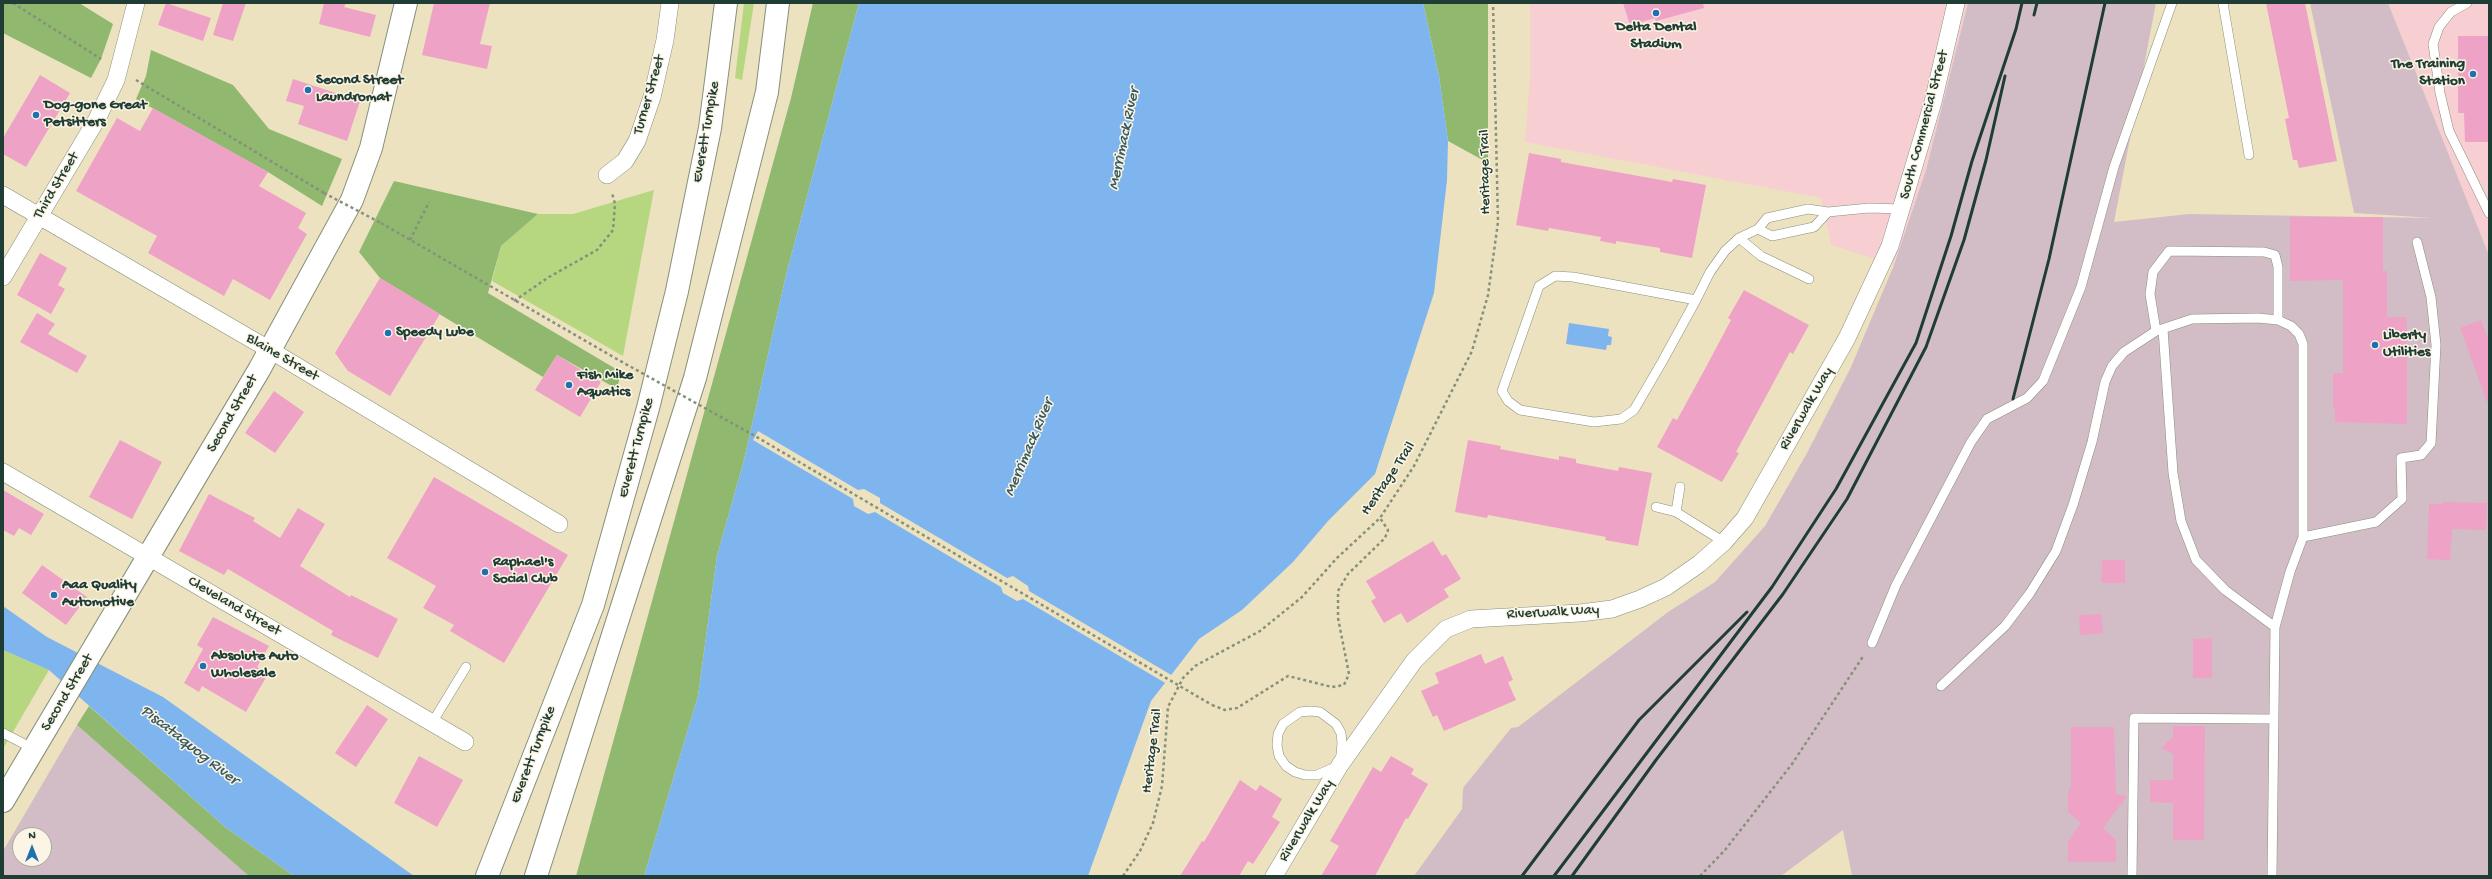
<!DOCTYPE html>
<style>
body{margin:0}
#map{position:relative;width:2492px;height:879px;overflow:hidden;background:#ede2c0;font-family:"Gochi Hand",sans-serif}
canvas{display:block}
.frame{position:absolute;inset:0;border:4px solid #1f3d34;pointer-events:none}
.north{position:absolute;left:12px;top:827px;width:40px;height:40px;box-sizing:border-box;background:#fcf5e5;border:1px solid #a4ab9e;border-radius:50%;rotate:0deg;font-size:11px;font-weight:700;line-height:16px;text-align:center;color:#1f3d34}
.north::after{content:'';display:block;margin:auto;width:14px;height:18px;background:#1f6fb2;clip-path:polygon(50% 0,100% 100%,50% 72%,0 100%)}
</style>
<div id="map">
<canvas width="2492" height="879"></canvas>
<div class="frame"></div>
<div class="north">N</div>
</div>
<script>
const context = document.querySelector('canvas').getContext('2d');
context.lineJoin = 'round';
function fillPath(path, color) { context.fillStyle = color; context.fill(path, 'evenodd'); }
const shape = rows => new Path2D(rows.map(r => 'M' + r).join(''));
function strokePath(path, color, width, dash) { context.strokeStyle = color; context.lineWidth = width; context.lineCap = dash ? 'butt' : 'round'; context.setLineDash(dash || []); context.stroke(path); }
function write(font, color, halo, rows, align = 'center') {
  context.font = font + ' "Gochi Hand",sans-serif'; context.lineWidth = 3; context.setLineDash([]); context.textBaseline = 'middle'; context.strokeStyle = halo; context.fillStyle = color; for (const [text, x, y, turn = 0] of rows) {
    context.save(); context.translate(x, y); context.rotate((+turn || 0) * Math.PI / 180); context.textAlign = isNaN(turn) ? turn : align; if (halo) context.strokeText(text, 0, 0); context.fillText(text, 0, 0); context.restore();
  }
}
fillPath(shape([
 [1530,3,1968,3,1926,170,1894,265,1831,245,1821,198,1525,142,1530,77],
 [2388,3,2489,3,2489,255]
]), '#f7cfd2');
fillPath(shape([
 [1968,3,2156,3,2114,222,2189,214,2432,218,2354,213,2310,3,2388,3,2489,255,2489,876,1852,876,1843,830,1781,876,1414,876,1462,809,1463,788,1511,728,1518,727,1668,612,1715,582,1765,526,1807,453,1851,367,1894,265,1926,170],
 [77,725,243,869,249,876,3,876,3,851],
 [20,835,44,835,44,859,20,859]
]), '#d2bdc6');
fillPath(shape([
 [744,3,754,3,742,80,735,78],
 [654,190,623,356,492,281,501,246,538,214,573,214],
 [3,650,49,670,3,749]
]), '#b6d77f');
fillPath(shape([
 [3,3,79,3,113,24,101,59,91,78,3,33],
 [813,3,859,3,787,271,744,460,717,556,698,696,644,876,576,876,791,98],
 [1423,3,1488,3,1488,163,1448,141,1439,76],
 [151,50,233,85,269,129,342,159,322,206,268,172,136,99,146,76],
 [394,181,538,214,501,246,488,293,621,372,617,389,557,355,543,377,380,278,359,252],
 [89,706,225,827,294,876,249,876,77,725]
]), '#90b86e');
fillPath(shape([
 [859,3,1423,3,1439,76,1448,141,1447,180,1434,293,1375,474,1328,521,1293,562,1242,610,1199,639,1151,701,1088,876,644,876,698,696,717,556,744,460,787,271],
 [1569,323,1609,329,1608,336,1612,337,1611,345,1607,345,1606,350,1566,344],
 [3,606,47,637,163,697,414,876,294,876,225,827,49,670,3,650]
]), '#7fb5ee');
fillPath(shape([
 [758,431,858,490,864,489,880,498,880,503,1007,578,1013,576,1028,586,1029,591,1173,676,1167,684,1023,599,1017,601,1003,593,1001,587,875,512,868,514,854,506,853,499,753,440]
]), '#ede2c0');
fillPath(shape([
 [166,3,211,18,203,41,158,25],
 [223,3,246,3,233,41,213,35],
 [324,3,346,3,344,7,376,15,370,37,319,24],
 [434,3,490,3,480,44,492,46,487,69,422,55],
 [1623,3,1703,3,1704,8,1656,21,1655,18,1630,25],
 [2266,3,2305,3,2337,161,2299,168,2297,160,2293,160,2285,119,2289,118],
 [2458,36,2489,36,2489,142,2465,142,2464,113,2458,113],
 [40,75,70,93,26,167,3,154,3,138],
 [293,79,360,101,347,141,298,124,304,106,286,101],
 [153,108,268,172,259,186,306,213,298,228,307,234,270,300,233,279,224,296,148,253,157,236,76,191,117,118,140,131],
 [1529,153,1561,159,1561,162,1672,182,1673,179,1706,185,1692,258,1660,252,1660,248,1616,241,1616,244,1600,241,1601,237,1549,228,1548,231,1516,225],
 [2290,217,2383,217,2383,271,2387,271,2387,317,2407,317,2407,424,2335,422,2335,408,2333,408,2333,373,2343,373,2343,280,2290,281],
 [40,253,67,268,58,285,65,289,51,314,17,295],
 [380,278,440,314,390,396,348,371,335,353],
 [1744,290,1809,325,1793,354,1790,352,1736,452,1739,453,1722,482,1657,447,1673,418,1677,420,1706,367,1731,320,1728,318],
 [37,313,55,324,48,334,87,356,77,373,20,342],
 [2481,320,2489,341,2489,402,2487,402,2460,328],
 [557,355,601,382,580,417,535,390],
 [274,391,304,412,275,453,245,433],
 [120,440,162,462,132,519,89,497],
 [1468,440,1501,446,1500,449,1559,460,1559,456,1576,459,1576,463,1618,471,1619,467,1652,473,1638,546,1605,540,1606,537,1488,515,1487,518,1455,512],
 [434,477,568,555,504,663,450,631,454,625,423,608,436,586,387,558],
 [3,490,44,514,31,535,19,528,14,536,3,530],
 [209,494,255,518,253,521,280,538,298,508,325,524,300,566,350,597,351,595,398,619,378,658,331,635,333,631,228,569,224,575,179,551],
 [2443,502,2487,503,2486,530,2452,529,2450,560,2427,559,2429,504,2443,504],
 [1433,541,1442,556,1446,554,1461,579,1444,589,1449,597,1407,623,1401,613,1384,623,1371,601,1376,598,1366,581],
 [2102,560,2125,560,2125,583,2101,583],
 [42,565,87,597,66,625,22,593],
 [2101,614,2103,633,2080,635,2079,615],
 [213,617,269,646,257,667,268,674,246,712,202,686,199,692,184,683,203,649,197,645],
 [2212,638,2212,678,2193,678,2193,639],
 [1481,654,1485,664,1503,656,1513,680,1508,682,1516,700,1444,731,1437,715,1433,717,1421,691,1439,683,1435,673],
 [367,705,388,719,356,767,335,753],
 [2173,726,2205,726,2204,840,2173,840,2173,803,2150,802,2150,780,2173,780,2173,754,2161,748,2173,737],
 [2071,727,2114,727,2116,794,2127,796,2103,828,2116,840,2116,862,2068,862,2068,841,2081,823,2068,812,2068,792,2071,787],
 [419,756,463,780,437,827,394,803],
 [1391,756,1414,769,1411,774,1428,784,1408,819,1406,818,1375,876,1321,876,1339,846,1330,841,1373,767,1381,772],
 [1240,780,1256,791,1260,785,1282,799,1272,817,1280,822,1253,864,1248,861,1239,876,1180,876,1202,841,1204,842]
]), '#eea2c6');
const service = shape([
 [2223,3,2249,155],
 [2467,3,2451,12,2439,27,2433,44,2440,93,2449,131,2489,213],
 [1808,209,1828,212,1814,227,1772,236,1758,229,1767,218,1808,209],
 [1828,212,1869,208,1902,209],
 [1739,238,1761,256,1809,279],
 [1696,300,1573,277,1555,276,1539,286,1502,391,1508,401,1520,410,1594,422,1621,419,1634,410,1662,362,1696,300,1710,272,1725,251,1739,238,1758,229],
 [2163,329,2173,473,2181,521,2196,560,2225,590,2275,627],
 [2156,331,2150,294,2153,272,2169,251,2264,252,2275,255,2278,267,2278,320],
 [1680,487,1676,512,1724,542],
 [1656,507,1676,512],
 [2303,537,2376,522,2402,499,2401,458,2421,455,2431,443,2436,345,2431,297,2417,242],
 [1872,643,1896,585,1971,442,1987,419,2027,398,2043,381,2081,287,2114,167,2172,3],
 [1941,686,2005,626,2030,593,2056,551,2073,505,2092,442,2105,382,2112,366,2124,352,2156,331,2192,319,2258,318,2278,320,2291,326,2299,334,2303,344,2303,537,2290,572,2275,627,2272,876],
 [1310,711,1320,712,1336,724,1341,733,1342,743,1340,765,1317,775,1305,775,1295,772,1286,766,1279,756,1277,745,1278,734,1283,724,1300,712,1310,711],
 [432,723,466,667],
 [3,733,34,749],
 [2132,876,2134,718,2273,719]
]);
const minor = shape([
 [607,175,625,161,637,141,652,97,665,40,670,3],
 [3,195,270,350,559,524],
 [3,277,97,119,116,80,136,3],
 [3,472,465,742],
 [1274,876,1340,765,1414,661,1446,629,1471,619,1580,613,1612,609,1640,599,1666,587,1699,564,1724,542,1745,518,1847,338,1890,246,1933,102,1956,3]
]);
const secondary = shape([
 [3,801,259,370,352,200,371,148,406,3]
]);
const motorway = shape([
 [487,876,593,605,648,408,677,291,710,128,726,3],
 [536,876,695,378,767,92,778,3]
]);
strokePath(service, '#86907a', 10);
strokePath(minor, '#86907a', 18);
strokePath(secondary, '#86907a', 24);
strokePath(motorway, '#86907a', 24);
strokePath(shape([
 [13,3,101,59],
 [136,80,324,193],
 [381,223,615,358],
 [410,240,429,202],
 [514,301,549,277,597,250,613,230,615,204,612,193],
 [1212,705,1225,710,1237,708,1288,676,1332,687,1344,685,1349,674,1338,618,1338,591,1348,574,1385,538,1388,530,1380,518],
 [1123,876,1140,851,1153,823,1162,786,1168,707,1183,678,1195,666,1260,631,1302,597,1337,558,1380,518,1414,466,1472,351,1488,295,1498,222,1493,3],
 [1700,876,1725,850,1792,764,1864,655]
]), '#86907a', 2.5, [3, 3]);
strokePath(service, '#fff', 9);
strokePath(minor, '#fff', 17);
strokePath(secondary, '#fff', 22);
strokePath(motorway, '#fff', 22);
strokePath(shape([
 [2034,15,2037,3],
 [2013,399,2049,259,2105,3],
 [1522,876,1639,720,1747,612],
 [1554,876,1772,587,1836,489,1916,343,1951,236,1972,161,2016,29,2022,3],
 [1572,876,1656,760,1783,594,1847,499,1926,347,1964,240,1986,160,2005,76]
]), '#1f3d34', 3);
strokePath(shape([
 [324,193,381,223],
 [615,358,755,436,1212,705]
]), '#86907a', 2.5, [3, 3]);
for (const [x, y, r, color] of [
 [1656,13,4,"#1f6fb2"],
 [2473,74,4,"#1f6fb2"],
 [308,90,4,"#1f6fb2"],
 [36,115,4,"#1f6fb2"],
 [388,333,4,"#1f6fb2"],
 [2375,345,4,"#1f6fb2"],
 [569,385,4,"#1f6fb2"],
 [485,572,4,"#1f6fb2"],
 [54,595,4,"#1f6fb2"],
 [203,666,4,"#1f6fb2"]
]) { const dot = new Path2D(); dot.arc(x, y, r, 0, 2 * Math.PI); context.fillStyle = color; context.fill(dot); strokePath(dot, '#fcf5e5', 1.5); }
write('bold 15px', '#1f3d34', '#fcf5e5', [
 ["Delta Dental",1656,28,"center"],
 ["Stadium",1656,45,"center"],
 ["The Training",2465,65,"right"],
 ["Station",2465,82,"right"],
 ["Second Street",316,81],
 ["Laundromat",316,98],
 ["Dog-gone Great",44,106],
 ["Petsitters",44,123],
 ["Speedy Lube",396,333],
 ["Liberty",2383,336],
 ["Utilities",2383,353],
 ["Fish Mike",577,376],
 ["Aquatics",577,393],
 ["Raphael's",493,563],
 ["Social Club",493,580],
 ["Aaa Quality",62,586],
 ["Automotive",62,603],
 ["Absolute Auto",211,657],
 ["Wholesale",211,674]
], 'left');
write('15px', '#1f3d34', '#fcf5e5', [
 ["Turner Street",650,95,-74],
 ["South Commercial Street",1925,125,-75],
 ["Everett Turnpike",707,132,-80],
 ["Heritage Trail",1486,172,-91],
 ["Third Street",57,186,-59],
 ["Blaine Street",282,358,30],
 ["Riverwalk Way",1807,409,-60],
 ["Second Street",233,414,-60],
 ["Everett Turnpike",637,448,-75],
 ["Heritage Trail",1389,479,-56],
 ["Cleveland Street",234,607,30],
 ["Riverwalk Way",1553,613,-3],
 ["Second Street",68,693,-59],
 ["Heritage Trail",1153,751,-83],
 ["Everett Turnpike",534,755,-69],
 ["Riverwalk Way",1307,821,-59]
]);
write('italic 16px', '#375b62', '#fcf5e5', [
 ["Merrimack River",1125,139,-78],
 ["Merrimack River",1030,448,-67],
 ["Piscataquog River",189,746,38]
]);
</script>
